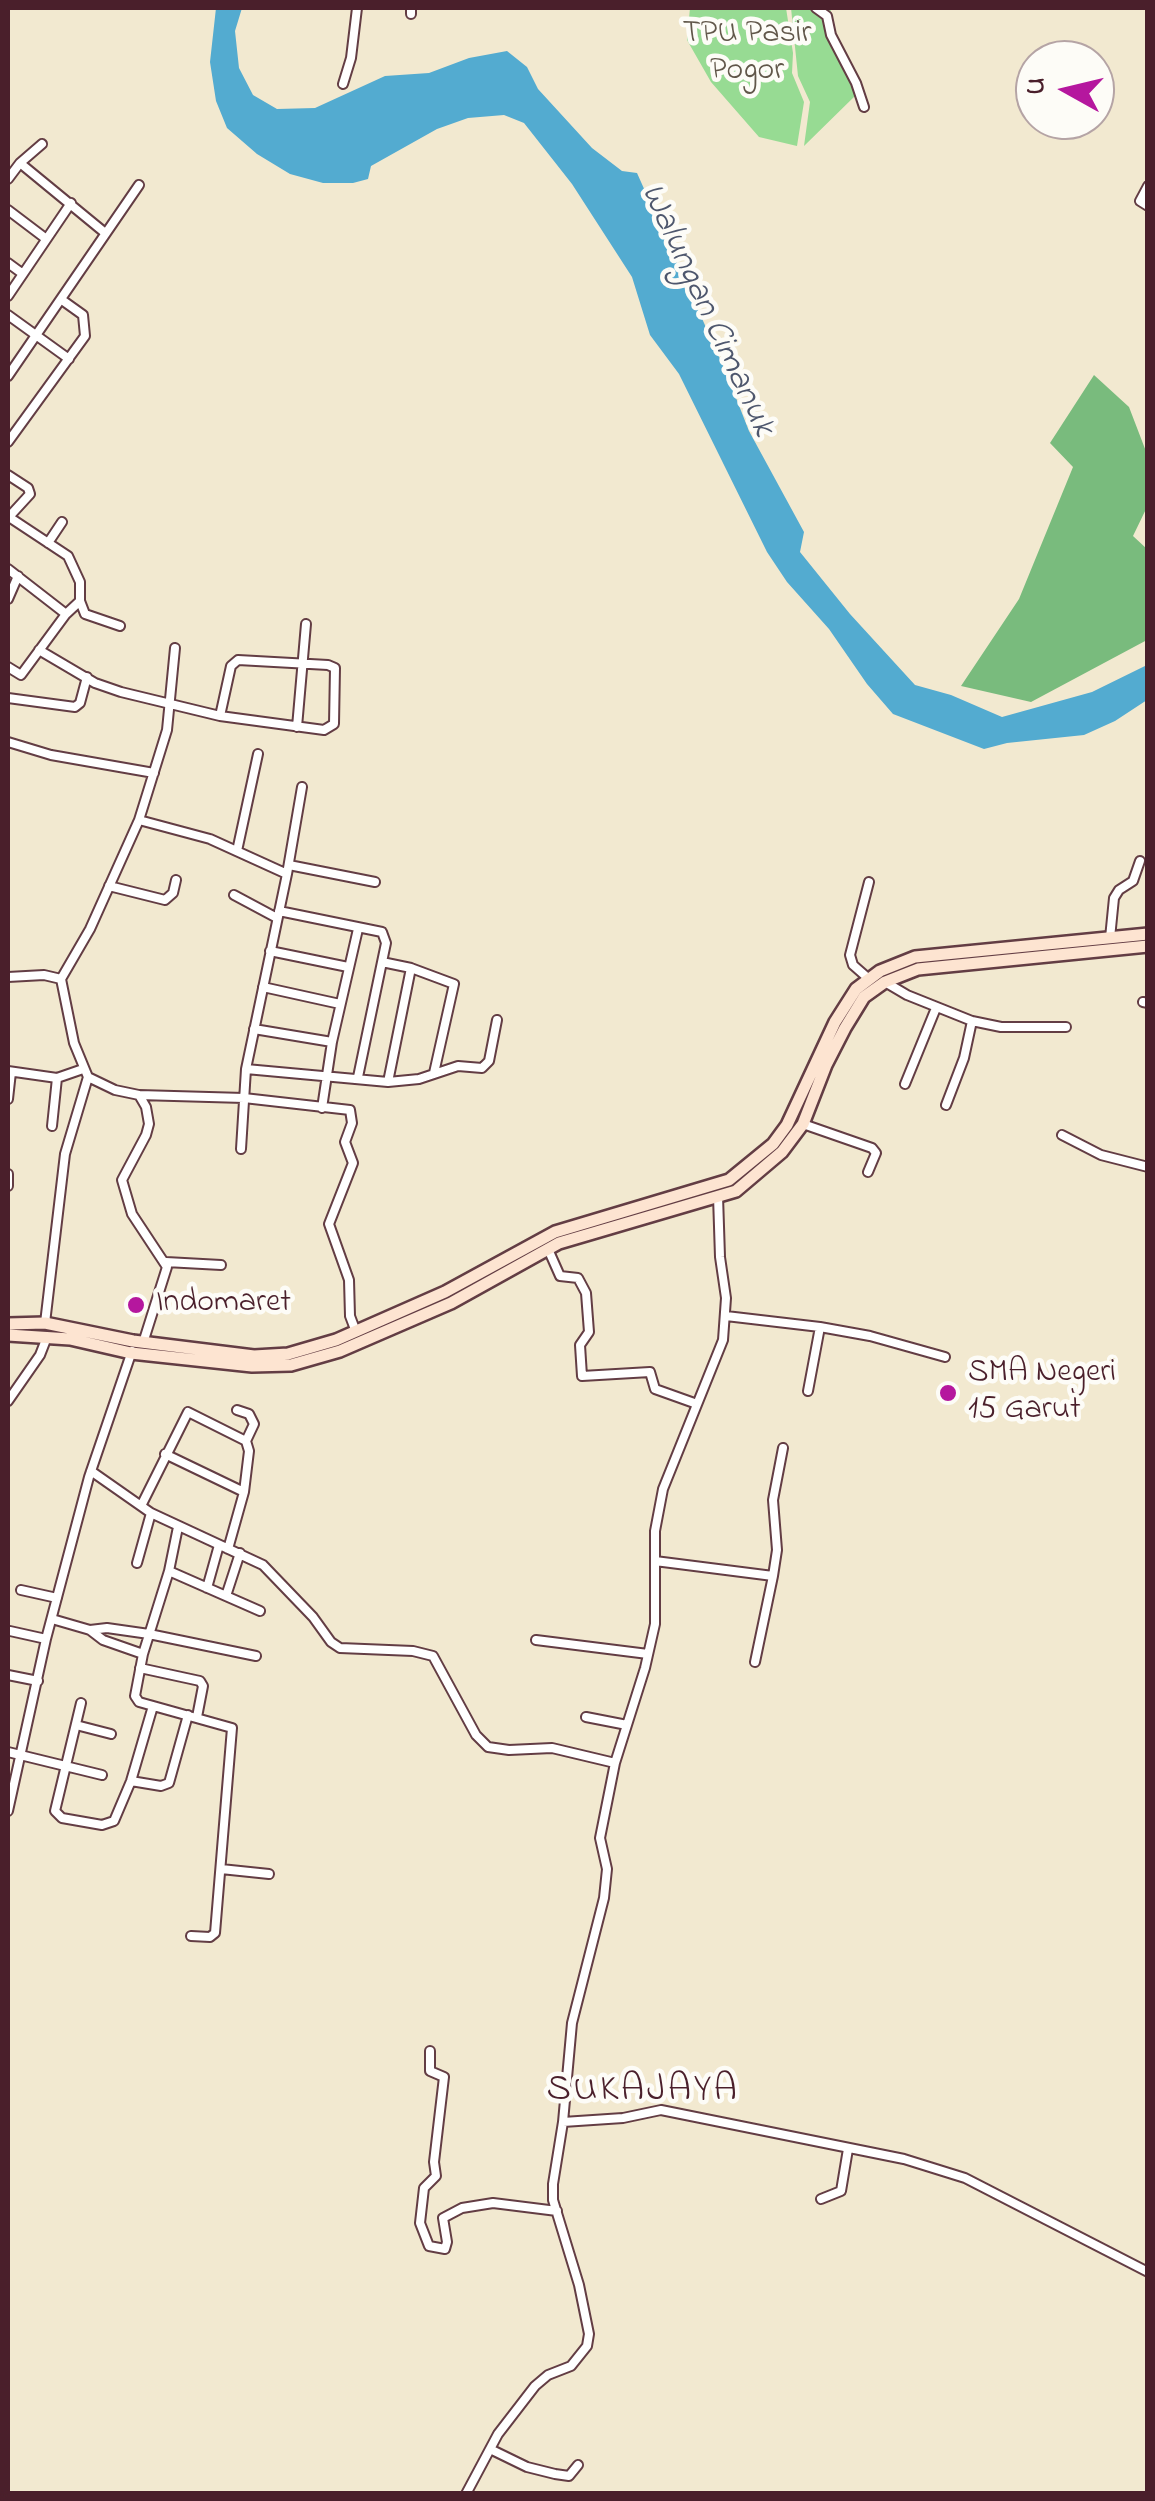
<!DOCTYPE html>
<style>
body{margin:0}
#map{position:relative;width:1155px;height:2501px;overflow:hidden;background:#f2e9d0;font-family:"Indie Flower",sans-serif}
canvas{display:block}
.frame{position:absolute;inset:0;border:10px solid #4a1f2b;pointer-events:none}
.north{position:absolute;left:1015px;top:40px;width:100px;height:100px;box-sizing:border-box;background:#fdfcf7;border:2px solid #b5a4a5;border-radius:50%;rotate:278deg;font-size:28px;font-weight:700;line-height:40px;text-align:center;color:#4a1f2b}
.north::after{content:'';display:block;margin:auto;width:35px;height:45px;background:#b5179e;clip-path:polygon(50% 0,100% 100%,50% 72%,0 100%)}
</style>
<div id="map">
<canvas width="1155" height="2501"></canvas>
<div class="frame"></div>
<div class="north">U</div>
</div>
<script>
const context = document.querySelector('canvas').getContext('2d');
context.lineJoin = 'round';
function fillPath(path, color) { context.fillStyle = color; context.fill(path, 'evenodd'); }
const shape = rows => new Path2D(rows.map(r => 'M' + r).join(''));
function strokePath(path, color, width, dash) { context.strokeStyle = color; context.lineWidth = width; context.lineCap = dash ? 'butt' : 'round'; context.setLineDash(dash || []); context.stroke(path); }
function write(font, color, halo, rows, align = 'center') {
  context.font = font + ' "Indie Flower",sans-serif'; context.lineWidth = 9; context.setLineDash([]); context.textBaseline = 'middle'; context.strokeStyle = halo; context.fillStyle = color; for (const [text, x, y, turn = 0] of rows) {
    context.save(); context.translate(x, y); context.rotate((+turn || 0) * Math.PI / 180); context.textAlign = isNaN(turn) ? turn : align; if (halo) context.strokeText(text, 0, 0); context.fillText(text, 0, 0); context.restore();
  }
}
fillPath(shape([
 [690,8,786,8,793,53,792,73,804,102,797,146,759,137,711,82,687,40],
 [791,8,831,10,826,23,838,58,856,95,804,146,810,102,798,76]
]), '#97db93');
fillPath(shape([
 [1094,375,1129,407,1147,454,1147,507,1133,536,1147,549,1147,640,1031,702,961,686,1019,599,1073,467,1050,443]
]), '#79bb7d');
fillPath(shape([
 [216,8,242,8,235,31,239,68,253,95,277,109,315,108,385,76,429,73,469,58,507,51,527,67,538,89,592,148,622,171,637,173,725,370,749,431,804,532,800,552,850,614,915,685,951,695,1002,717,1092,692,1147,665,1147,700,1115,721,1084,735,1007,743,984,749,893,714,867,684,829,629,787,582,767,552,679,374,650,335,632,277,572,184,524,123,504,115,468,118,437,129,371,166,368,179,353,183,323,183,290,174,257,154,227,128,216,101,210,62]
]), '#53abd0');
const street = shape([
 [816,8,827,16,831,35,856,83,864,107],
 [411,14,411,8],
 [343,84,351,58,357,8],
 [20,163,104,232],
 [8,179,20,163,42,144],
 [1148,186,1140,201,1148,206],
 [8,210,45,238],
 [8,263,23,274],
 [8,296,71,203],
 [8,315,69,359],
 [8,376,139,185],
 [8,442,85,336,83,315,62,300],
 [8,475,28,488,30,494,8,518],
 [9,517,68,556,80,582,80,601,85,614,120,626],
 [48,543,62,522],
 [8,569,66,614],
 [8,599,18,576],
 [39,650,95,683,121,692,220,716,324,730,334,724,335,668,328,665,238,660,231,666,220,716],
 [8,667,21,675,66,614,80,601],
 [8,698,75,707,80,703,87,677],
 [297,727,306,624],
 [8,742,51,755,154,773],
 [139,820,210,839,287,874,246,1069,241,1149],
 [237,851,258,754],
 [289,865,375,882],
 [287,874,302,787],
 [869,882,850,955,853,965,869,979],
 [109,886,165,900,173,893,176,880],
 [234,895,277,918],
 [279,911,382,932,386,943,382,962],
 [1110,938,1114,898,1119,890,1133,881,1140,861],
 [270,951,348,967],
 [8,977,44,975,61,979,74,1043,88,1077,115,1090,139,1095,146,1107,149,1124,146,1135,122,1180,132,1214,167,1267,143,1343],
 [61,979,90,929,139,820,167,730,175,648],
 [885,982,907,995,972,1021,1001,1027,1066,1027],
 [263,987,340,1004],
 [1143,1002,1148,1003],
 [254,1029,332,1042],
 [246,1069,388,1082,419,1079,458,1066,482,1068,489,1061,497,1020],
 [8,1071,57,1078,83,1069],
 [358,1077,382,962,411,968,454,984,434,1073],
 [388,1082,411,968],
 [905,1084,936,1008],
 [139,1095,244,1098,350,1110,352,1123,345,1142,353,1163,329,1224,349,1280,350,1316,356,1332],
 [8,1099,11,1072],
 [946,1105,964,1058,972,1021],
 [322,1108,332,1042,358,929],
 [803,1124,872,1148,876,1153,868,1172],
 [52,1126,57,1078],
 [1062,1135,1101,1155,1148,1167],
 [8,1174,8,1186],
 [548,1249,560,1276,578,1278,586,1293,589,1332,580,1345,582,1376,650,1372,655,1389,697,1404],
 [166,1262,221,1265],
 [726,1316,820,1327,808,1391],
 [45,1323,65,1154,88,1077],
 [820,1327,870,1336,945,1357],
 [8,1401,40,1355,47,1337],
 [237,1410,249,1414,254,1424,246,1441,249,1451,244,1492],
 [165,1454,244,1492,228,1549],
 [91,1471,151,1513,263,1565,313,1617,331,1642,340,1648,413,1651,433,1656,476,1735,488,1747,509,1750,552,1748,615,1763],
 [141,1506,188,1412,246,1441],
 [178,1527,169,1571,143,1654,135,1696,139,1702,232,1728,215,1933,210,1937,191,1936],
 [655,1561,773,1576,777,1550,773,1500,783,1448],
 [137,1563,151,1513],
 [169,1571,260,1611],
 [207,1588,219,1545],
 [21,1590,57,1598],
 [226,1596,240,1553],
 [52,1619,90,1630,103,1640,143,1654],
 [90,1630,107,1628,149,1634,256,1656],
 [10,1631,46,1639],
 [536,1640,648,1654],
 [755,1662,773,1576],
 [140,1668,200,1681,203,1686,197,1717],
 [8,1675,38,1681],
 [81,1703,55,1811,62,1818,102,1825,114,1821,131,1781,153,1706],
 [586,1717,627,1725],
 [76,1725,111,1734],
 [8,1752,102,1775],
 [131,1781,161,1786,169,1783,188,1715],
 [8,1811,46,1639,89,1477,132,1351],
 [221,1869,269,1874],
 [430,2051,430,2071,444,2077,434,2162,436,2176,424,2188,420,2223,429,2246,445,2249,447,2242,443,2218,462,2208,493,2203,557,2211],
 [563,2122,623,2118,661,2110,904,2159,965,2178,1148,2272],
 [821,2199,841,2191,848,2149],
 [490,2449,527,2467,555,2474,569,2476,578,2465],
 [466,2494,498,2434,535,2386,548,2375,571,2366,587,2346,589,2334,579,2285,553,2200,553,2184,563,2122,572,2023,604,1898,607,1869,600,1838,615,1763,645,1668,655,1624,655,1531,663,1489,723,1340,726,1298,720,1257,718,1196]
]);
const secondary = shape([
 [8,1324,45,1323,133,1341,254,1356,288,1354,336,1340,445,1292,555,1232,729,1180,773,1144,787,1125,835,1022,856,989,880,971,915,957,1148,934],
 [8,1335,70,1339,131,1353,252,1366,291,1365,340,1351,451,1303,559,1243,736,1191,782,1152,803,1124,826,1065,845,1028,864,997,885,982,918,969,1148,946]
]);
strokePath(street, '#633d44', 12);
strokePath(secondary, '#633d44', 16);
strokePath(street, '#fff', 8);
strokePath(secondary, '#fde4d1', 11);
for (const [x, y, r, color] of [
 [136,1305,10,"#b5179e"],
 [948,1393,10,"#b5179e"]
]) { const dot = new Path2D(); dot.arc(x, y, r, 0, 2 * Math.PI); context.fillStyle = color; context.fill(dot); strokePath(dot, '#fdfcf7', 4); }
write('32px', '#61574a', '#fdfcf7', [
 ["TPU Pasir",747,36],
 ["Pogor",747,73]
]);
write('32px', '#4a1f2b', '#fdfcf7', [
 ["Indomaret",156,1305],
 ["SMA Negeri",968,1375],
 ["15 Garut",968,1412]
], 'left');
write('italic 35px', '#4e576d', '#fdfcf7', [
 ["Walungan Cimanuk",705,311,65]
]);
context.letterSpacing = '2.5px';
write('38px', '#4a1f2b', '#fdfcf7', [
 ["SUKAJAYA",643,2093]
]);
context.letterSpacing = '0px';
</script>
